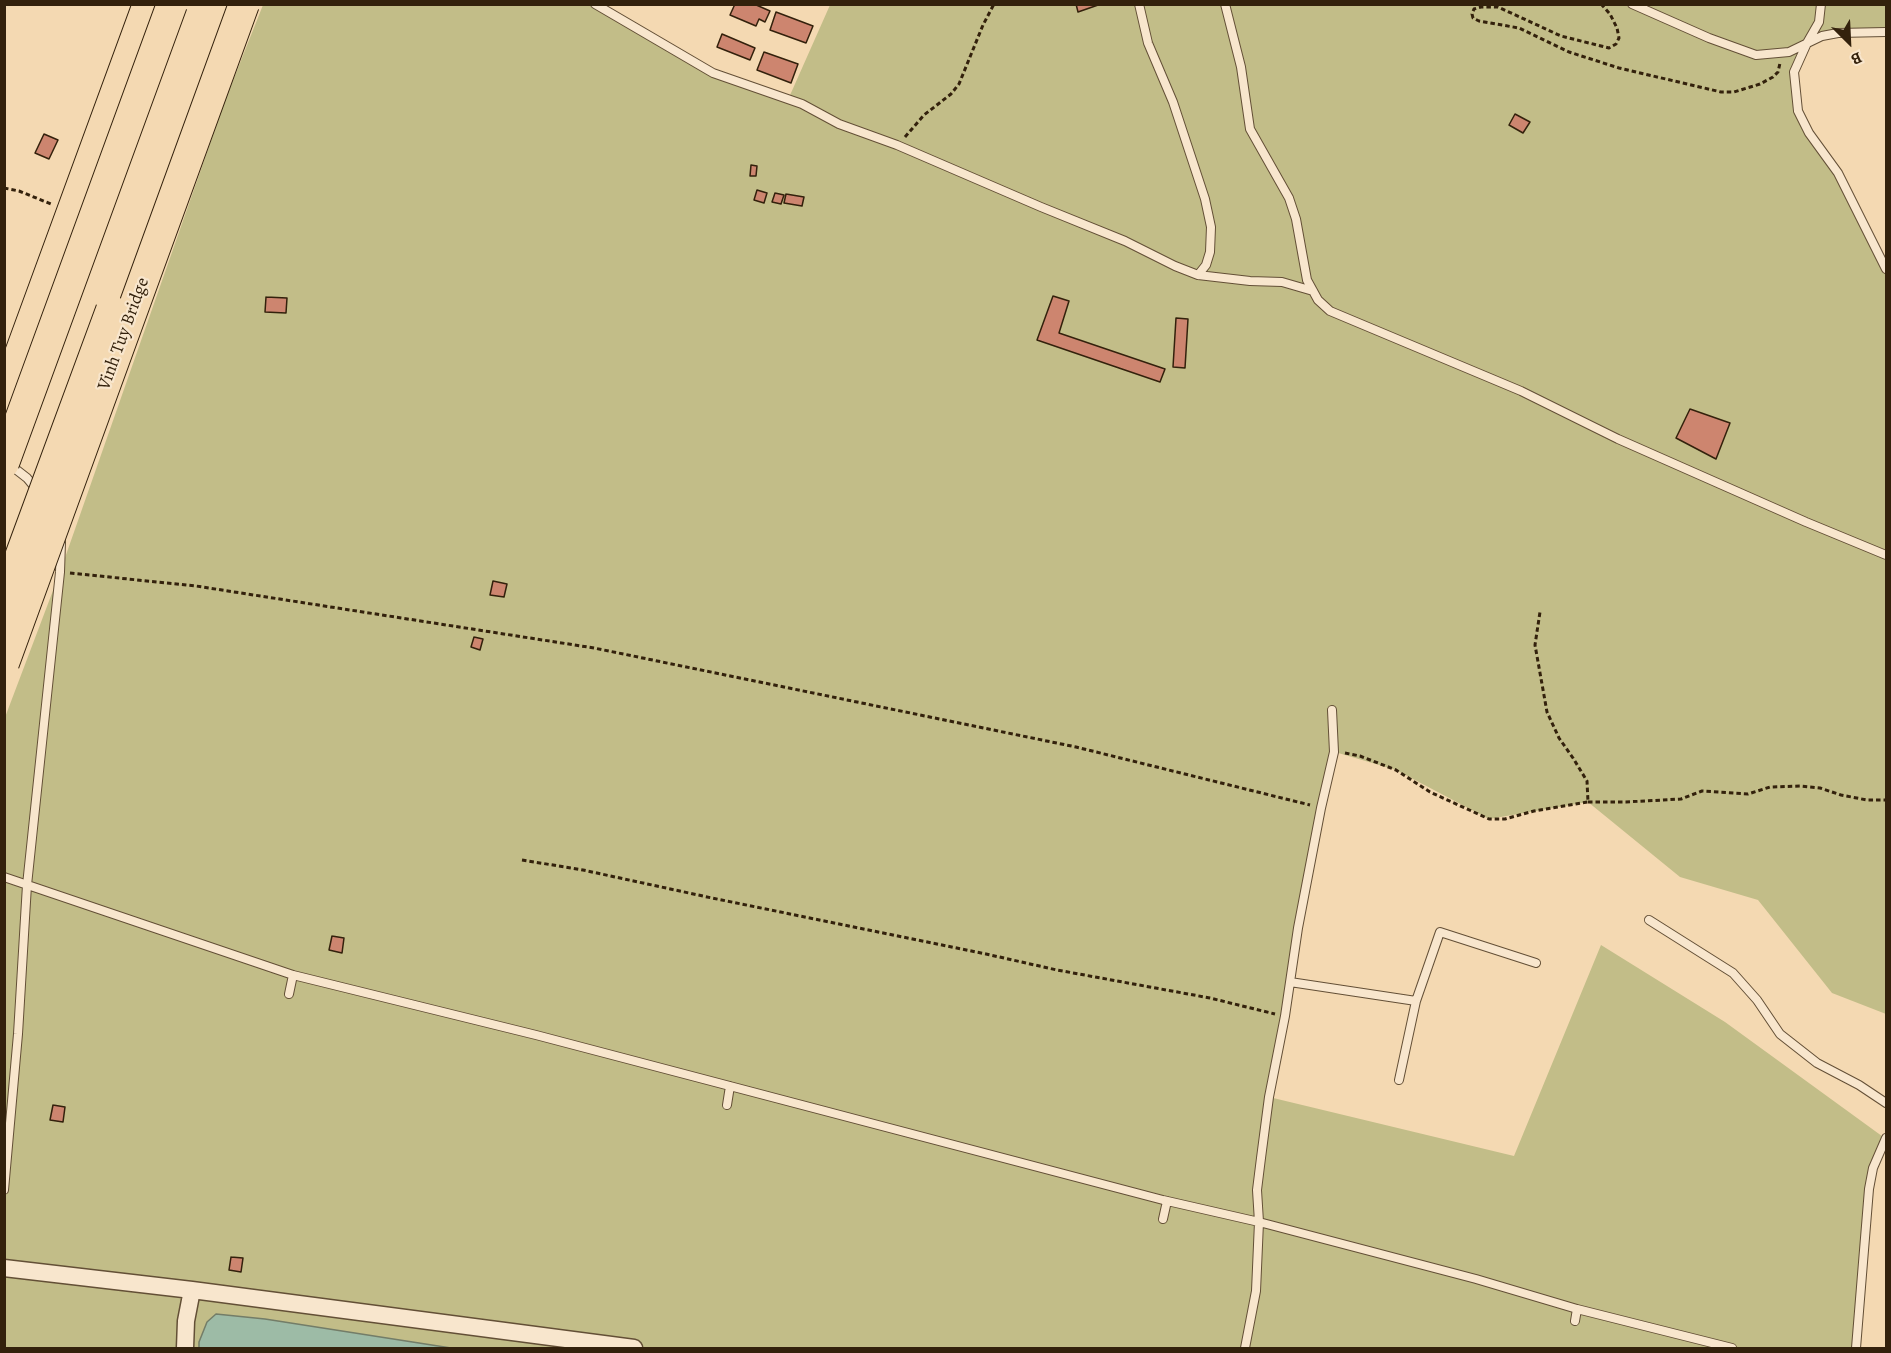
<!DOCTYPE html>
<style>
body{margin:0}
#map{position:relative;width:1891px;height:1353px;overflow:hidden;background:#f4d9b2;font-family:Alegreya,serif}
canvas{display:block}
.frame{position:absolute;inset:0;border:6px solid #33210c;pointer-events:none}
.north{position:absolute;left:1819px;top:12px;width:60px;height:60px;-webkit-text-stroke:4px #f8e6cd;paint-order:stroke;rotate:156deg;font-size:16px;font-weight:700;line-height:24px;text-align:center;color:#33210c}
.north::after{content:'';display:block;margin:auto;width:21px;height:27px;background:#33210c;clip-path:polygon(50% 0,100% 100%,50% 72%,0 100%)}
</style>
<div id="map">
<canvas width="1891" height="1353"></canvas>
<div class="frame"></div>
<div class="north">B</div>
</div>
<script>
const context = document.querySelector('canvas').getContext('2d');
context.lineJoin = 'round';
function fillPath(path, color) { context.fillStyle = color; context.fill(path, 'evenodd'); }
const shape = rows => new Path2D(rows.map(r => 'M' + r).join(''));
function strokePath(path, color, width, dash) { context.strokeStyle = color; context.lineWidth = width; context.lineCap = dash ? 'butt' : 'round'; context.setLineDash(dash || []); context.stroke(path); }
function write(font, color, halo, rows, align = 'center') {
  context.font = font + ' Alegreya,serif'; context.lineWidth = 4.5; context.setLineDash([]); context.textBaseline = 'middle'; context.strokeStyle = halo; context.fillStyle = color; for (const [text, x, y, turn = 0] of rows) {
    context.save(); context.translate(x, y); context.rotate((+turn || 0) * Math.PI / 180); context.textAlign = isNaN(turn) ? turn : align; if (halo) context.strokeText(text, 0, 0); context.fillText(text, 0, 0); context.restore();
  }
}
fillPath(shape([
 [263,5,591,5,713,73,787,102,830,5,1886,5,1886,34,1838,33,1807,43,1794,91,1825,157,1886,269,1886,1014,1832,993,1758,900,1680,877,1588,802,1489,819,1396,770,1335,752,1269,1097,1514,1156,1601,945,1725,1022,1886,1139,1869,1189,1856,1348,5,1348,4,720,60,572,226,98]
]), '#c2bd88');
const water = shape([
 [216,1314,265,1319,451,1348,199,1348,199,1342,207,1322,216,1314]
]);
fillPath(water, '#9dbba6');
strokePath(water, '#737d68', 1.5);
const building = shape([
 [735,4,754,4,770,11,765,22,759,19,756,26,730,15,735,4],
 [1076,4,1101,4,1078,12,1076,4],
 [776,12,813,26,806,43,770,30,776,12],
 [722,34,755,48,750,60,717,47,722,34],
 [764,52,798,64,791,83,757,70,764,52],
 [1515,114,1530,122,1523,133,1509,125,1515,114],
 [44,134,58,140,49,159,35,153,44,134],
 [751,165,757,166,756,176,750,176,751,165],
 [757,190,767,193,764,203,754,200,757,190],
 [775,193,784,195,781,204,772,202,775,193],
 [786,194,804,197,802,206,784,203,786,194],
 [1053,296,1069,301,1059,333,1165,369,1160,382,1037,340,1053,296],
 [266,297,287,298,286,313,265,312,266,297],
 [1176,318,1188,319,1185,368,1173,367,1176,318],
 [1690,409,1730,423,1716,459,1676,438,1690,409],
 [493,581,507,584,504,597,490,595,493,581],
 [474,637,483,639,480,650,471,647,474,637],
 [332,936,344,938,342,953,329,950,332,936],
 [53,1105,65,1107,63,1122,50,1120,53,1105],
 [231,1257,243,1258,241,1272,229,1270,231,1257]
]);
fillPath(building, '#cd856f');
strokePath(building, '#33210c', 1.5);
const lane = shape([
 [595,4,713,73,802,104,839,124,897,145,1041,207,1125,241,1175,266,1198,275,1250,281,1282,282,1313,291],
 [1139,4,1148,43,1173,102,1205,199,1211,227,1210,252,1206,265,1198,275],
 [1225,4,1241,67,1250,129,1289,198,1296,219,1307,280,1318,300,1330,311,1521,391,1618,439,1806,522,1886,555],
 [1632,4,1709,38,1756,55,1789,52,1822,36,1838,33,1886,32],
 [1821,4,1819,22,1807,43,1794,72,1798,111,1809,133,1838,173,1886,269],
 [9,464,27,478,37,490],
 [4,877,293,975,536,1035,1163,1200,1259,1222,1476,1279,1577,1309,1732,1348],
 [1649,920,1733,973,1757,1000,1780,1034,1817,1063,1859,1085,1886,1103],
 [1290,982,1416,1001],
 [289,994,293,975],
 [1399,1080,1416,1001,1440,932,1536,963],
 [727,1105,730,1086],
 [4,1190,18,1034,27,885,60,572,61,542],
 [1163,1219,1167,1201],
 [1575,1321,1577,1309],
 [1245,1348,1256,1291,1259,1222,1257,1190,1261,1158,1269,1097,1285,1016,1298,928,1321,808,1334,752,1332,710],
 [1856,1348,1869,1189,1873,1168,1886,1138]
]);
const street = shape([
 [4,1268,192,1290,634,1348],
 [185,1348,186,1321,192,1290]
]);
const highway = shape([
 [4,397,148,4]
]);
strokePath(lane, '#634f36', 10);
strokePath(street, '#634f36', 19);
strokePath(highway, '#33210c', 32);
strokePath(shape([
 [1601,4,1610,14,1617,28,1619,38,1616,44,1609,48,1561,36,1498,7,1481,7,1474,9,1472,14,1473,18,1479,21,1519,28,1569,52,1619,68,1721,92,1734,92,1760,84,1773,77,1778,72,1780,63],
 [905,137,924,115,951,94,959,84,983,25,994,4],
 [4,188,19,191,51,204],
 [70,573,196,586,594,648,1076,747,1310,805],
 [1345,753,1360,756,1396,770,1430,792,1489,819,1505,819,1534,811,1588,802,1587,781,1573,758,1559,738,1547,712,1535,645,1540,612],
 [1588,802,1626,802,1681,799,1702,791,1748,794,1770,787,1800,786,1820,788,1841,795,1867,800,1886,800],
 [522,860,583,870,712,898,986,954,1057,970,1210,998,1275,1014]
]), '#33210c', 3, [4.5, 3]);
strokePath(lane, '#f8e6cd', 8);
strokePath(street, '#f8e6cd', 16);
strokePath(highway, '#f4d9b2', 30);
const highwayBridge = shape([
 [4,463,172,4],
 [4,600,111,310],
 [4,663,244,4]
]);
strokePath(highwayBridge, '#33210c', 32, []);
strokePath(highwayBridge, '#f4d9b2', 30);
write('18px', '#33210c', '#f8e6cd', [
 ["Vinh Tuy Bridge",124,334,-70]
]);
</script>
